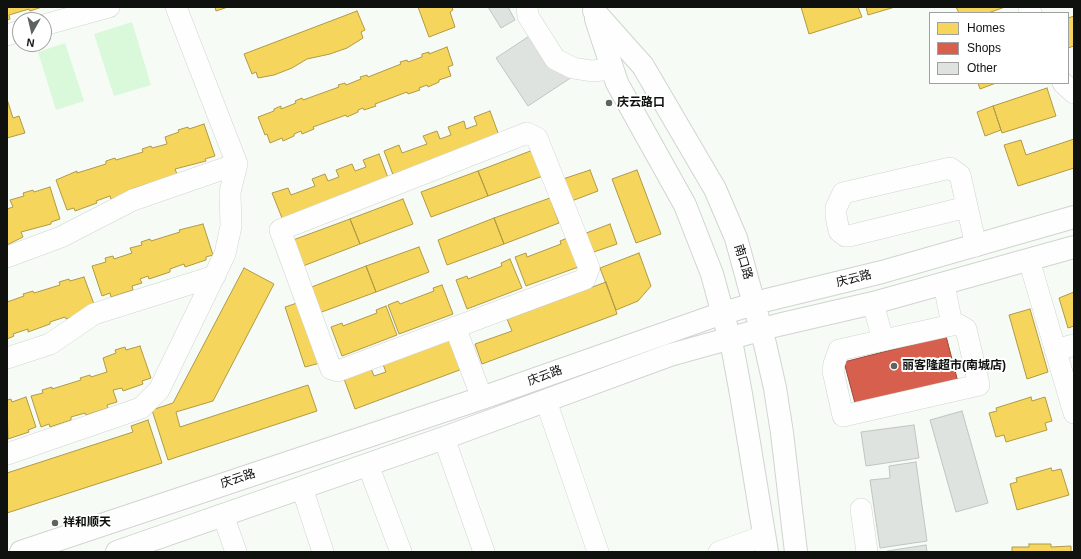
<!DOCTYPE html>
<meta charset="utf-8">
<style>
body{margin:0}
#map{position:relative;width:1081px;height:559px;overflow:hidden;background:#f6fbf6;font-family:Arial,sans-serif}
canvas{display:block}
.frame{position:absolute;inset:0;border:8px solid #0e110e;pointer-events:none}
.legend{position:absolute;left:929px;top:12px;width:140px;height:72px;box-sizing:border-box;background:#fff;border:1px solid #9fa09f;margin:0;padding:5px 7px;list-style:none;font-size:12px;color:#0e110e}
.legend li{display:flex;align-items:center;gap:8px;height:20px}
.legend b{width:20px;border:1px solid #9fa09f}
.north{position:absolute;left:12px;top:12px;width:40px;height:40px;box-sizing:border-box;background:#fff;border:1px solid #9fa09f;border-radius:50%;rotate:188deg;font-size:11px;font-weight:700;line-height:16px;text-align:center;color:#0e110e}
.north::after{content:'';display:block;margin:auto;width:14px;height:18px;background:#5f635f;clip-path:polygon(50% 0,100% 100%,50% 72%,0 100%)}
</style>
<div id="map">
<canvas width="1081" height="559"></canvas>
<div class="frame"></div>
<ul class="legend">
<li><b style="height:11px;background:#f6d55c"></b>Homes</li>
<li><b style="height:11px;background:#d6604d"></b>Shops</li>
<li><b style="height:11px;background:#dfe3df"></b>Other</li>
</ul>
<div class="north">N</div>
</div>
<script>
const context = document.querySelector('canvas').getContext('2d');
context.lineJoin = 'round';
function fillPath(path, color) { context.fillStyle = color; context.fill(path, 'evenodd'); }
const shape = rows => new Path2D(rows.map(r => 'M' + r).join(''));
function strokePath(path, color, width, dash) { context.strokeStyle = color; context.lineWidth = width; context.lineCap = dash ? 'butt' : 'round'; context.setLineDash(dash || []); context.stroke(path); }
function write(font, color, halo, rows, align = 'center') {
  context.font = font + ' Arial,"Noto Sans SC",sans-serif'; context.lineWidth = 4; context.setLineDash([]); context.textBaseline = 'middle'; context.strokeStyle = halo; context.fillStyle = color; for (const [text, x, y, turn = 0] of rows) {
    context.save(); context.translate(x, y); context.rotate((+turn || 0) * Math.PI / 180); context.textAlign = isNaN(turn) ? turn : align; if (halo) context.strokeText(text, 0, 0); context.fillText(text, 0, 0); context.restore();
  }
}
fillPath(shape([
 [132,22,151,85,114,96,94,34],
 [65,43,84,101,56,110,38,52]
]), '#daf8da');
const homes = shape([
 [7,7,42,7,30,11,29,9,9,15,10,19,7,20,7,7],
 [215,7,228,7,216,11,215,7],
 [418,7,452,7,453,10,450,12,455,27,429,37,418,7],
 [801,7,858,7,862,17,809,34,801,7],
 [866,7,895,7,868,15,866,7],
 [956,7,1005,7,988,13,959,13,956,7],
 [357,11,365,30,361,32,363,38,347,48,330,54,307,59,292,68,274,75,258,78,256,72,252,74,244,54,357,11],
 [1074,16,1074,46,1068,48,1068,18,1074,16],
 [447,47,453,65,448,67,451,76,439,80,439,82,428,87,427,85,419,88,420,90,408,94,407,92,375,104,376,106,364,110,363,108,358,110,358,112,347,117,346,115,313,127,314,129,302,134,301,131,294,134,294,136,283,141,282,138,270,143,267,134,265,135,258,117,274,111,274,109,281,106,281,109,296,103,295,101,302,98,303,100,339,87,338,85,345,83,346,85,361,79,360,77,367,75,368,77,401,64,400,62,407,60,408,62,422,57,422,54,429,52,429,54,447,47],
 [978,83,996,83,980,89,978,83],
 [1047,88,1056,116,1002,133,993,106,1047,88],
 [7,99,13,118,19,116,25,133,7,138,7,99],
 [993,106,1001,130,985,136,977,112,993,106],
 [490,111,501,141,395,180,384,151,399,145,402,153,427,144,423,136,437,131,440,139,451,135,448,127,464,121,466,129,477,125,474,117,490,111],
 [204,124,215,156,205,159,206,161,175,169,177,174,148,186,147,184,132,189,133,192,111,199,110,196,96,201,97,203,75,211,74,208,67,210,56,180,77,171,77,173,106,164,106,161,115,158,116,160,143,152,142,149,151,146,152,148,167,144,165,137,179,132,178,130,188,127,189,129,204,124],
 [1074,139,1074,168,1018,186,1004,145,1021,140,1026,155,1074,139],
 [533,150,543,176,488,196,478,171,533,150],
 [379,154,390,183,284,223,272,193,288,188,291,195,315,186,312,179,325,174,328,181,339,177,336,170,352,164,355,171,366,167,363,160,379,154],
 [590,170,598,191,569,202,560,180,590,170],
 [637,170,661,234,636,243,612,179,637,170],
 [478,171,488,196,431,217,421,192,478,171],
 [50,187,60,219,51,222,51,224,21,232,23,237,7,245,7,209,13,207,10,200,24,196,23,193,33,190,34,192,50,187],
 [550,198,559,223,504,244,494,218,550,198],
 [403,199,413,224,360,244,350,219,403,199],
 [494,218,504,244,447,265,438,240,494,218],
 [350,219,360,244,303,266,293,240,350,219],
 [203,224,213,255,206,257,206,260,185,267,184,264,170,269,170,272,149,279,148,276,140,279,142,283,132,286,133,290,111,297,110,293,102,296,92,266,106,262,105,258,113,256,114,259,132,253,130,248,142,245,141,242,150,239,151,241,180,232,179,230,203,224],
 [610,224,617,244,588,254,581,235,610,224],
 [570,237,581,266,526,286,515,257,526,253,527,257,561,244,560,241,570,237],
 [419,247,429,272,376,292,366,266,419,247],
 [639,253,651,286,638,301,616,310,600,268,639,253],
 [510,259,522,288,467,309,456,280,467,276,468,279,502,266,501,263,510,259],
 [366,266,376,292,319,313,309,288,366,266],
 [244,268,274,284,213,401,176,412,180,427,308,385,317,411,168,460,152,410,173,403,244,268],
 [84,277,95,307,88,312,66,319,65,317,50,322,50,324,28,332,28,329,13,334,14,336,7,339,7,302,24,296,23,294,33,291,34,293,60,285,59,282,69,279,70,281,84,277],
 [606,282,617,314,482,364,475,344,512,331,507,319,606,282],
 [442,285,453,314,399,334,388,305,398,301,400,304,434,291,433,288,442,285],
 [1074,292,1074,326,1068,328,1059,298,1074,292],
 [300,302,320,363,305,367,285,307,300,302],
 [386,306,397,335,342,356,331,327,342,323,343,326,377,313,376,310,386,306],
 [1030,309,1048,372,1027,379,1009,315,1030,309],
 [453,335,465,368,355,409,343,376,370,366,374,376,386,372,382,362,453,335],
 [140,346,151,378,142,381,143,384,123,391,122,388,113,390,117,402,107,405,108,408,86,415,85,413,71,417,71,420,50,427,49,424,41,427,31,396,43,393,42,390,52,387,52,389,81,380,80,378,90,375,91,377,107,372,103,358,116,353,115,350,125,347,126,350,140,346],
 [26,397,36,427,28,430,29,432,8,439,7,400,11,399,12,402,26,397],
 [1031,397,1032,401,1045,397,1052,421,1045,423,1047,430,1006,442,1004,435,996,437,989,413,997,411,996,408,1031,397],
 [148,420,162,463,7,513,7,473,133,432,131,426,148,420],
 [1051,468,1052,471,1061,469,1069,495,1017,510,1010,484,1017,482,1016,478,1051,468],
 [1029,544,1051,544,1051,547,1071,546,1071,552,1012,552,1012,547,1029,547,1029,544]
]);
fillPath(homes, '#f6d55c');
strokePath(homes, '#b09a45', 1);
const shops = shape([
 [946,336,958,382,856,407,844,362,946,336]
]);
fillPath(shops, '#d6604d');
strokePath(shops, '#9a483a', 1);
const building = shape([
 [488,7,508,7,515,20,501,28,488,7],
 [540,29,572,77,528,106,496,58,540,29],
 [962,411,988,503,956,512,930,420,962,411],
 [914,425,919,458,866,466,861,432,914,425],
 [916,462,927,541,880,548,870,480,890,478,889,466,916,462],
 [926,545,927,552,887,552,887,551,926,545]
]);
fillPath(building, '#dfe3df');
strokePath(building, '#c1c4c1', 1);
const minor = shape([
 [527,7,528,16,555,59,573,68,592,71,613,69],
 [1029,7,1031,13],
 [44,25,109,7],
 [7,35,20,31],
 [1063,83,1074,93],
 [527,133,537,138,589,268,585,279,338,371,331,369,280,230,527,133],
 [967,207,849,236,845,236,839,231,836,216,836,208,843,193,950,168,960,175,976,246],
 [7,257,61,237,133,200,237,164],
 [1029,260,1074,413],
 [944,284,952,325],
 [873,303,883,340],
 [952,325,959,325,966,329,979,385,843,416,833,371,834,364,839,350,952,325],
 [455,327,482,398],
 [1055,350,1074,345],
 [7,358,50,344,94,314,215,276],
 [546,401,598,552],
 [444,438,484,552],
 [7,454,141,408,159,390,225,254,231,226,230,192,237,164,176,7],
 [368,465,401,552],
 [302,488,323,552],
 [861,509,867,552],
 [223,515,236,552],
 [719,552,764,536]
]);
const major = shape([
 [594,11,643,66,715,189,736,238,765,344,775,388,782,433,796,552],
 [596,19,617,83,685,205,712,274,733,351,741,394,767,552],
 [21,552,482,398,714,316,767,300,882,272,1074,217],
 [117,552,444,438,670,355,778,325,873,303,1074,247]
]);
strokePath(minor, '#d1d4d1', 22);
strokePath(major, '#d1d4d1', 24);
strokePath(minor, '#fefefe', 21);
strokePath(major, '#fefefe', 22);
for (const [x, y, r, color] of [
 [609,103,4,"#5f635f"],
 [894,366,4,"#5f635f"],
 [55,523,4,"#5f635f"]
]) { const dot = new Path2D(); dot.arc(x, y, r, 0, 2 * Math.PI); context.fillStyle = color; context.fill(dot); strokePath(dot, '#fff', 1.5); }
write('bold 12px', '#0e110e', '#fff', [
 ["庆云路口",617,103],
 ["丽客隆超市(南城店)",902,366],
 ["祥和顺天",63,523]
], 'left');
write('12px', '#0e110e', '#fff', [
 ["南口路",743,262,73],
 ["庆云路",854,279,-14],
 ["庆云路",545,376,-20],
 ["庆云路",238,479,-18]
]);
</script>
